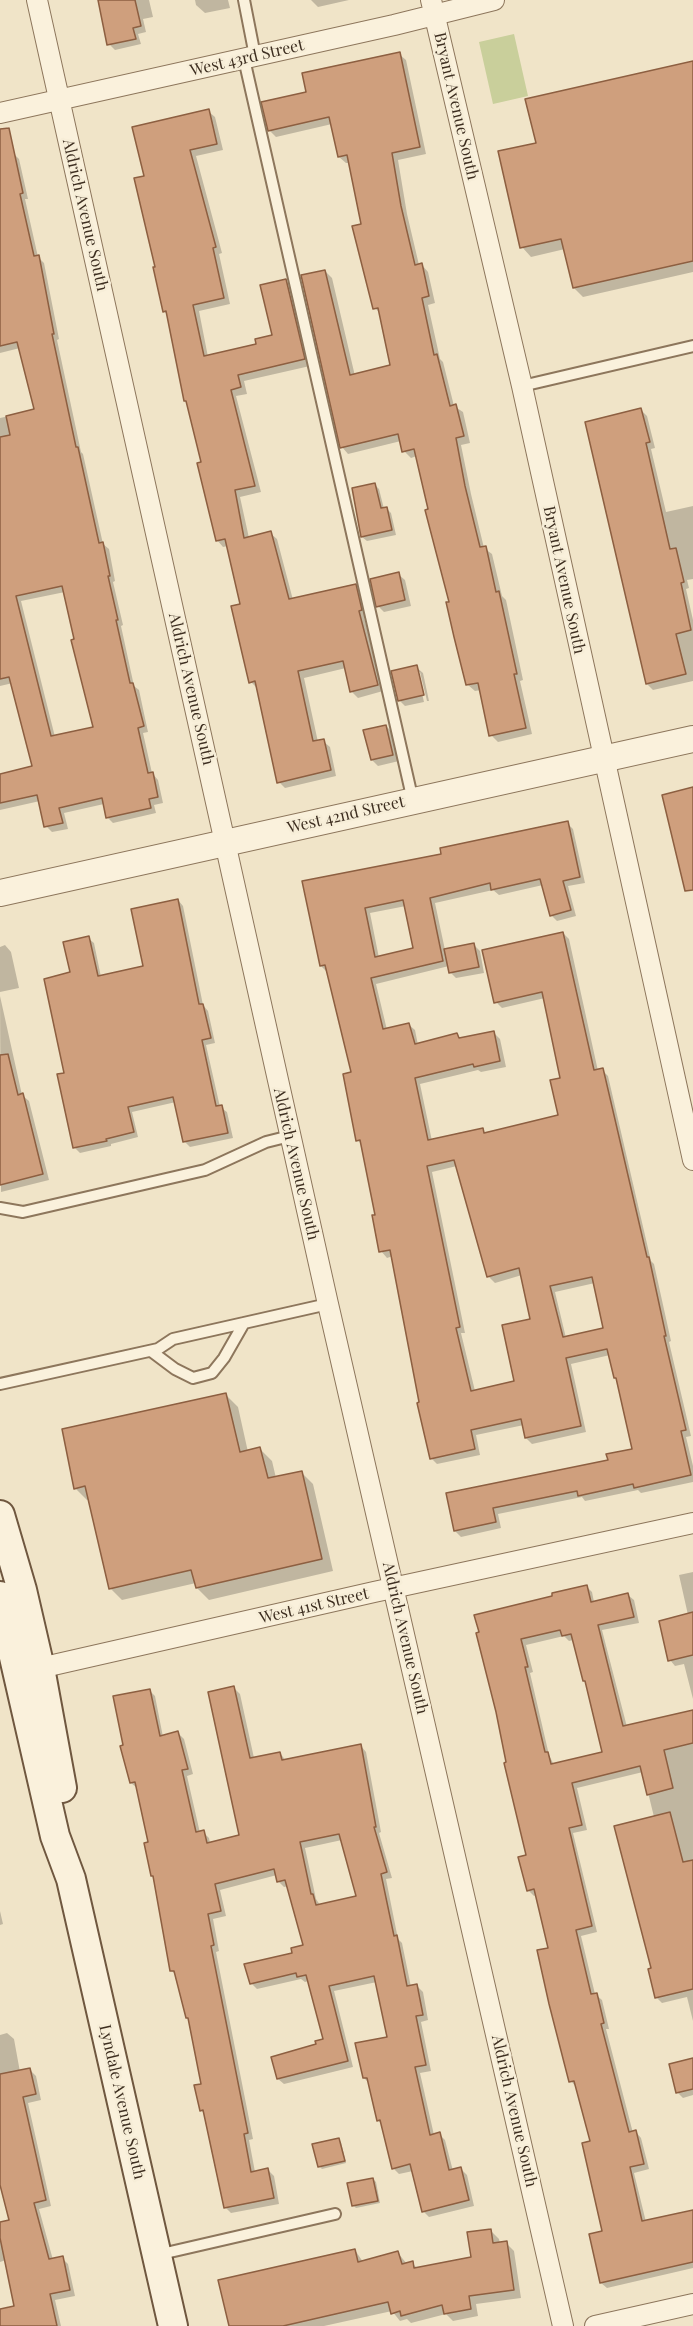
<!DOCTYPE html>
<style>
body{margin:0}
canvas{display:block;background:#f0e4c8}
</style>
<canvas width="693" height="2326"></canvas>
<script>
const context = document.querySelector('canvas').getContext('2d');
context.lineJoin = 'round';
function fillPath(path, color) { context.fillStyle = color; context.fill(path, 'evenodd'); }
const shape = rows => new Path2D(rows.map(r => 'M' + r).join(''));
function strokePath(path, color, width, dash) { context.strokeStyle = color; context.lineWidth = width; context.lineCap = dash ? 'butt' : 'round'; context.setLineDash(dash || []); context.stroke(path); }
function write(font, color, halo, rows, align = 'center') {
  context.font = font + ' "Playfair Display",serif'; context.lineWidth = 5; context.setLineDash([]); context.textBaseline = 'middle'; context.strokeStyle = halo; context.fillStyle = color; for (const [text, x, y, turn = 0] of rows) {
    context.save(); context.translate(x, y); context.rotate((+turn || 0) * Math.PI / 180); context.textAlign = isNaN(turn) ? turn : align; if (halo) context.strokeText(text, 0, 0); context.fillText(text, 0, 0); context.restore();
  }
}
fillPath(shape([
 [514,34,528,96,493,104,479,42]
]), '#c9cf9b');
fillPath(shape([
 [98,0,149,0,153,17,143,19,146,32,138,34,141,44,115,50,109,44],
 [195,0,228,0,230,8,205,13,196,5],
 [311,0,349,0,318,7],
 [399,54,406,60,426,154,398,160,407,214,419,265,422,265,428,272,435,303,428,305,440,359,443,362,454,406,463,412,470,443,461,445,471,494,484,548,492,554,502,596,506,600,523,680,520,681,532,734,498,742,491,735,481,690,475,691,468,685,417,456,411,458,404,451,401,441,348,454,342,447,325,271,332,278,355,376,392,366,381,314,375,308,363,225,350,163,346,163,339,157,332,124,276,137,269,130,308,93],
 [693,63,693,272,583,297,574,288,565,249,531,257,522,247],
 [208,111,215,117,223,150,196,156,222,253,219,254,230,304,199,311,208,357,258,345,274,337,286,280,292,287,310,366,244,381,247,394,236,396,261,492,240,497,249,538,270,533,277,539,293,600,355,585,362,592,367,616,364,617,383,691,358,698,351,691,346,668,304,678,318,742,323,741,330,747,336,776,285,788,279,782,257,688,251,682,242,605,228,546,223,547,217,540,202,464,177,364,179,364,169,316,164,311,156,268,146,177],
 [13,153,19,159,28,199,25,199,38,257,44,263,59,339,57,340,81,452,83,454,103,544,109,549,115,581,113,582,123,625,121,626,134,686,139,690,148,732,143,733,152,773,158,780,163,803,154,805,156,813,113,823,107,817,104,804,64,813,68,829,52,832,46,826,40,801,0,810,0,775,34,767,13,683,0,686,0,418,36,410,20,348,0,353,0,156],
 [65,592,95,728,55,737,21,601],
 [641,410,647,416,655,448,651,449,666,512,693,506,693,579,687,580,689,588,686,589,693,620,693,681,653,690,647,684,587,423],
 [374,484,379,489,384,509,386,508,391,513,396,535,367,541,362,537],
 [398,574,405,580,411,606,384,612,378,606],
 [416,667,423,673,429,701,427,701,420,672,417,672,424,702,405,706,399,700],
 [386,726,392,732,399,761,378,766,372,760,365,731],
 [567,823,573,829,585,883,568,886,576,916,557,921,551,915,543,885,499,895,493,890,435,903,445,950,474,945,480,951,484,973,456,978,450,972,449,966,376,984,387,1030,408,1024,415,1030,418,1045,457,1035,461,1039,494,1033,500,1039,506,1067,481,1072,478,1070,420,1084,432,1141,483,1130,486,1134,560,1116,562,1079,545,998,502,1008,496,1002,563,933,569,939,598,1071,602,1070,608,1076,651,1261,654,1264,671,1341,669,1342,691,1436,686,1437,693,1466,693,1482,641,1493,638,1490,585,1501,582,1497,498,1514,501,1528,461,1537,455,1531,447,1494,610,1461,633,1450,618,1380,610,1355,571,1364,586,1432,532,1444,526,1438,524,1425,476,1435,480,1455,437,1464,431,1458,393,1256,387,1258,381,1251,376,1216,363,1145,357,1140,353,1073,327,972,321,966,303,883,443,855],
 [406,906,414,949,379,958,370,913],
 [457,1166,489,1277,495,1283,522,1275,532,1321,515,1383,475,1391,461,1333,465,1333,432,1172],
 [595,1283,605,1329,566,1338,555,1292],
 [178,900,183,906,203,1005,208,1011,215,1043,206,1045,220,1107,227,1112,233,1138,190,1147,185,1142,176,1102,132,1112,138,1137,111,1144,111,1146,80,1153,75,1148,59,1075,66,1074,72,974,88,938,94,943,101,977,145,967],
 [5,945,11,952,19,988,0,992,0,947],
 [0,996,22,1095,29,1101,49,1180,1,1192],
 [226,1395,238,1407,248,1452,260,1449,272,1461,276,1478,301,1472,313,1484,333,1571,209,1600,197,1588,196,1583,122,1600,110,1588,89,1499,87,1500,75,1488],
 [693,1572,693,1699,684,1664,675,1666,670,1660,688,1615,679,1575],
 [586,1586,592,1592,594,1602,628,1595,634,1600,639,1623,602,1630,627,1727,693,1711,693,2021,687,1997,662,2003,656,1997,653,1969,654,1817,643,1772,577,1788,587,1830,573,1833,597,1932,581,1936,595,1994,602,2000,609,2029,606,2029,633,2133,636,2132,641,2138,649,2169,634,2173,646,2222,693,2211,693,2268,607,2288,601,2283,604,2232,592,2142,576,2087,571,2081,550,1949,537,1895,534,1896,528,1890,528,1856,497,1712,477,1634,554,1597],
 [564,1636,569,1641,574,1640,584,1681,588,1684,604,1753,554,1765,549,1755,530,1673,533,1672,526,1645],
 [234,1688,240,1694,254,1758,280,1753,286,1761,361,1746,366,1752,381,1832,379,1833,392,1878,386,1879,398,1939,402,1943,411,1987,417,1986,423,1992,428,2020,421,2022,431,2071,420,2073,434,2135,439,2134,445,2140,453,2171,461,2169,467,2175,474,2206,429,2217,423,2211,413,2171,399,2174,393,2168,382,2124,378,2120,370,2084,364,2078,388,2038,377,1982,334,1991,353,2067,284,2084,278,2079,325,2040,309,1981,305,1982,301,1979,257,1989,251,1983,305,1946,289,1886,284,1887,278,1881,277,1875,220,1890,226,1916,213,1919,219,1951,216,1952,253,2139,249,2140,255,2172,268,2170,274,2176,279,2204,231,2213,225,2207,205,2114,201,2110,202,2085,190,2020,177,1976,172,1971,168,1942,145,1844,149,1843,137,1788,131,1783,125,1746,149,1690,155,1696,163,1737,178,1733,184,1739,193,1774,187,1776,200,1833,203,1832,209,1838,210,1843,240,1836],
 [342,1840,358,1897,320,1905,316,1899,305,1848],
 [0,1911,3,1924,0,1925],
 [7,2033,14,2039,20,2072,30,2070,36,2076,41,2100,28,2103,51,2206,39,2209,53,2260,62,2258,68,2264,75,2296,55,2300,61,2326,0,2326,0,2310,16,2307,6,2260,0,2262,0,2224,10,2221,0,2179,0,2035],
 [693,2060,693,2095,683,2098,677,2092],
 [339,2140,341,2142,346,2163,322,2169,319,2166],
 [373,2179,376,2182,380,2203,356,2208,353,2205],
 [491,2231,499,2239,500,2244,506,2243,514,2251,521,2298,476,2304,478,2316,453,2321,446,2314,411,2323,407,2319,400,2321,392,2311,324,2326,231,2326,355,2250,363,2262,398,2253,407,2264,412,2263,418,2269,472,2258]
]), '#0003');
const building = shape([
 [98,0,135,0,141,26,133,28,136,39,107,45,98,0],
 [400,52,420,147,392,153,401,206,415,265,422,263,429,296,422,298,434,355,437,354,450,406,456,404,464,436,456,438,465,486,480,547,486,546,496,592,499,591,517,674,514,674,526,728,489,736,478,683,466,685,454,637,446,602,449,602,425,510,428,509,414,449,402,452,398,434,340,448,301,275,325,270,350,375,390,365,378,308,373,309,352,226,361,224,347,155,338,157,329,117,268,131,261,102,306,92,302,73,400,52],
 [693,61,693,261,573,288,561,239,520,248,498,151,536,143,525,99,693,61],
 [209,109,217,144,190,150,216,247,213,248,224,298,193,305,204,356,256,344,255,339,272,335,260,285,286,279,305,359,238,375,241,387,231,390,255,486,235,490,244,538,271,531,289,599,356,584,362,610,359,611,378,685,350,692,343,661,298,671,313,741,324,739,331,770,277,783,255,681,249,683,231,606,240,604,225,539,216,541,197,463,201,462,186,401,184,401,166,311,163,312,153,267,155,267,134,178,144,176,132,127,209,109],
 [9,128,23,193,20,194,34,256,39,255,54,334,52,334,76,447,78,447,99,543,103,542,110,576,108,576,118,620,116,620,130,683,133,683,144,726,138,728,148,773,153,772,158,797,149,799,151,808,106,818,102,798,59,808,63,823,44,827,37,795,0,803,0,774,32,766,9,677,0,679,0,437,10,435,6,416,34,409,17,342,0,346,0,129,9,128],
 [62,586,74,639,71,640,93,727,51,736,16,596,62,586],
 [641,408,650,442,646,443,670,549,676,548,684,582,681,583,691,630,676,634,686,674,646,684,585,422,641,408],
 [375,483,381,508,387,507,392,530,361,537,352,488,375,483],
 [399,572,405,600,376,607,370,579,399,572],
 [417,665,424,695,398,701,391,671,417,665],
 [386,725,393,755,371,760,363,730,386,725],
 [693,787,693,890,685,891,662,795,693,787],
 [568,821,580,877,563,881,571,910,550,916,540,879,491,890,490,883,430,898,443,961,371,978,383,1029,409,1023,415,1044,457,1033,459,1038,494,1031,500,1061,474,1067,473,1064,415,1078,428,1140,483,1128,484,1133,558,1115,550,1080,560,1078,542,992,494,1003,482,950,563,932,594,1070,603,1068,647,1257,649,1257,666,1336,664,1336,686,1430,681,1431,691,1475,634,1488,633,1484,578,1496,577,1491,493,1508,496,1522,454,1531,446,1493,608,1460,606,1454,632,1449,616,1378,614,1378,607,1349,566,1358,581,1426,525,1438,521,1419,471,1430,475,1449,430,1459,417,1403,419,1402,390,1250,379,1252,372,1215,375,1215,360,1140,356,1141,343,1074,351,1072,325,965,320,966,302,881,441,854,440,848,568,821],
 [403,900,413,948,375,957,365,908,403,900],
 [454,1160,487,1277,519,1268,530,1319,502,1325,514,1381,471,1391,456,1328,460,1327,427,1166,454,1160],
 [592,1277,603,1328,563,1337,550,1286,592,1277],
 [178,899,199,1004,203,1004,211,1038,202,1040,216,1106,222,1105,228,1133,183,1142,173,1097,128,1107,134,1132,106,1139,107,1141,73,1148,57,1074,64,1073,44,979,70,972,63,942,89,936,98,976,143,966,131,909,178,899],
 [474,943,479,967,449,973,444,949,474,943],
 [8,1054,18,1095,23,1093,43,1174,0,1185,0,1055,8,1054],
 [226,1393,240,1452,260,1447,268,1478,302,1471,322,1559,196,1588,191,1570,109,1589,85,1486,74,1489,62,1429,226,1393],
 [587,1585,591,1602,628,1593,634,1617,598,1625,623,1726,693,1710,693,1743,664,1750,673,1788,647,1795,640,1766,572,1783,582,1825,569,1828,592,1926,576,1930,591,1994,597,1993,604,2023,601,2024,629,2132,636,2130,644,2164,630,2167,642,2221,693,2210,693,2262,600,2283,589,2234,602,2231,582,2143,590,2141,574,2081,569,2082,549,2004,537,1950,548,1948,534,1889,527,1891,518,1857,526,1855,504,1763,506,1762,496,1712,476,1633,479,1632,474,1615,552,1596,552,1593,587,1585],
 [560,1630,562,1636,571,1634,583,1681,585,1681,602,1752,551,1764,548,1752,545,1752,525,1667,528,1667,521,1639,560,1630],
 [693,1612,693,1655,668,1661,659,1621,693,1612],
 [234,1686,250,1758,280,1752,282,1760,361,1744,376,1827,374,1827,387,1872,381,1874,394,1936,397,1935,407,1986,417,1984,423,2015,416,2016,426,2065,415,2067,430,2135,440,2132,449,2170,461,2167,469,2200,422,2212,410,2164,392,2169,380,2120,377,2121,367,2078,363,2078,355,2043,387,2037,374,1976,329,1986,348,2061,277,2079,271,2057,316,2044,315,2041,323,2039,306,1975,297,1977,296,1973,250,1984,244,1964,292,1953,291,1948,303,1945,285,1880,277,1882,274,1869,215,1884,221,1911,208,1914,214,1945,211,1946,248,2133,244,2134,251,2172,268,2168,274,2198,224,2208,203,2110,200,2111,194,2085,201,2084,188,2018,186,2018,174,1971,170,1971,153,1876,151,1876,144,1843,148,1842,135,1782,130,1783,120,1746,123,1745,113,1696,150,1689,160,1736,178,1731,188,1769,182,1770,196,1832,204,1830,207,1843,239,1835,208,1692,234,1686],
 [339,1834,356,1896,316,1905,313,1894,311,1894,300,1842,339,1834],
 [670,1812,683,1862,693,1860,693,1989,655,1998,648,1969,651,1968,614,1826,670,1812],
 [693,2058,693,2089,676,2093,669,2064,693,2058],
 [30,2068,36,2094,23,2097,46,2200,34,2203,49,2259,63,2256,70,2290,50,2294,57,2326,0,2326,0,2309,14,2306,0,2238,0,2222,9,2220,0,2185,0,2074,30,2068],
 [339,2138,345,2161,318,2167,312,2144,339,2138],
 [373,2178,378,2201,352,2206,347,2183,373,2178],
 [491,2229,493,2243,507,2241,514,2290,469,2296,471,2309,444,2314,442,2305,401,2316,400,2311,391,2314,388,2302,283,2326,229,2326,218,2280,355,2249,358,2262,398,2251,402,2264,413,2261,414,2268,471,2257,467,2232,491,2229]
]);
fillPath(building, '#cf9f7d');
strokePath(building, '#8d5f41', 1.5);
const service = shape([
 [244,0,255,56],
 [244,59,413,801],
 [522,386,693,346],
 [0,1208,23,1212,205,1170,266,1142,290,1136],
 [151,1351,175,1369,193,1378,212,1373,224,1358,244,1323],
 [0,1384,158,1349,173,1339,328,1304],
 [157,2255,335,2214]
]);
const minor = shape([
 [37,0,328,1304,563,2326],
 [431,0,522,386,693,1160],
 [0,113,394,25,494,0],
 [40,1668,374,1592,693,1523],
 [595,2326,693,2304]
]);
const tertiary = shape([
 [0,893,693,739]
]);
const secondary = shape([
 [0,1515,22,1590,40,1668,62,1788],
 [0,1596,55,1836,71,1879,173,2326]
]);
strokePath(service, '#8d765c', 14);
strokePath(minor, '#8d765c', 22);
strokePath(tertiary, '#8d765c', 28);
strokePath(secondary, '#6f573f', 32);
strokePath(service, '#faf1dc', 10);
strokePath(minor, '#faf1dc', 20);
strokePath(tertiary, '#faf1dc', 26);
strokePath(secondary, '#faf1dc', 28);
write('16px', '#3d2e20', '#f7eed8', [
 ["West 43rd Street",247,58,-13],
 ["Bryant Avenue South",456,106,77],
 ["Aldrich Avenue South",85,215,77],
 ["Bryant Avenue South",564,580,78],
 ["Aldrich Avenue South",191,689,77],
 ["West 42nd Street",346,815,-13],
 ["Aldrich Avenue South",296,1164,77],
 ["West 41st Street",314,1606,-13],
 ["Aldrich Avenue South",405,1638,77],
 ["Lyndale Avenue South",122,2102,77],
 ["Aldrich Avenue South",514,2111,77]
]);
</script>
